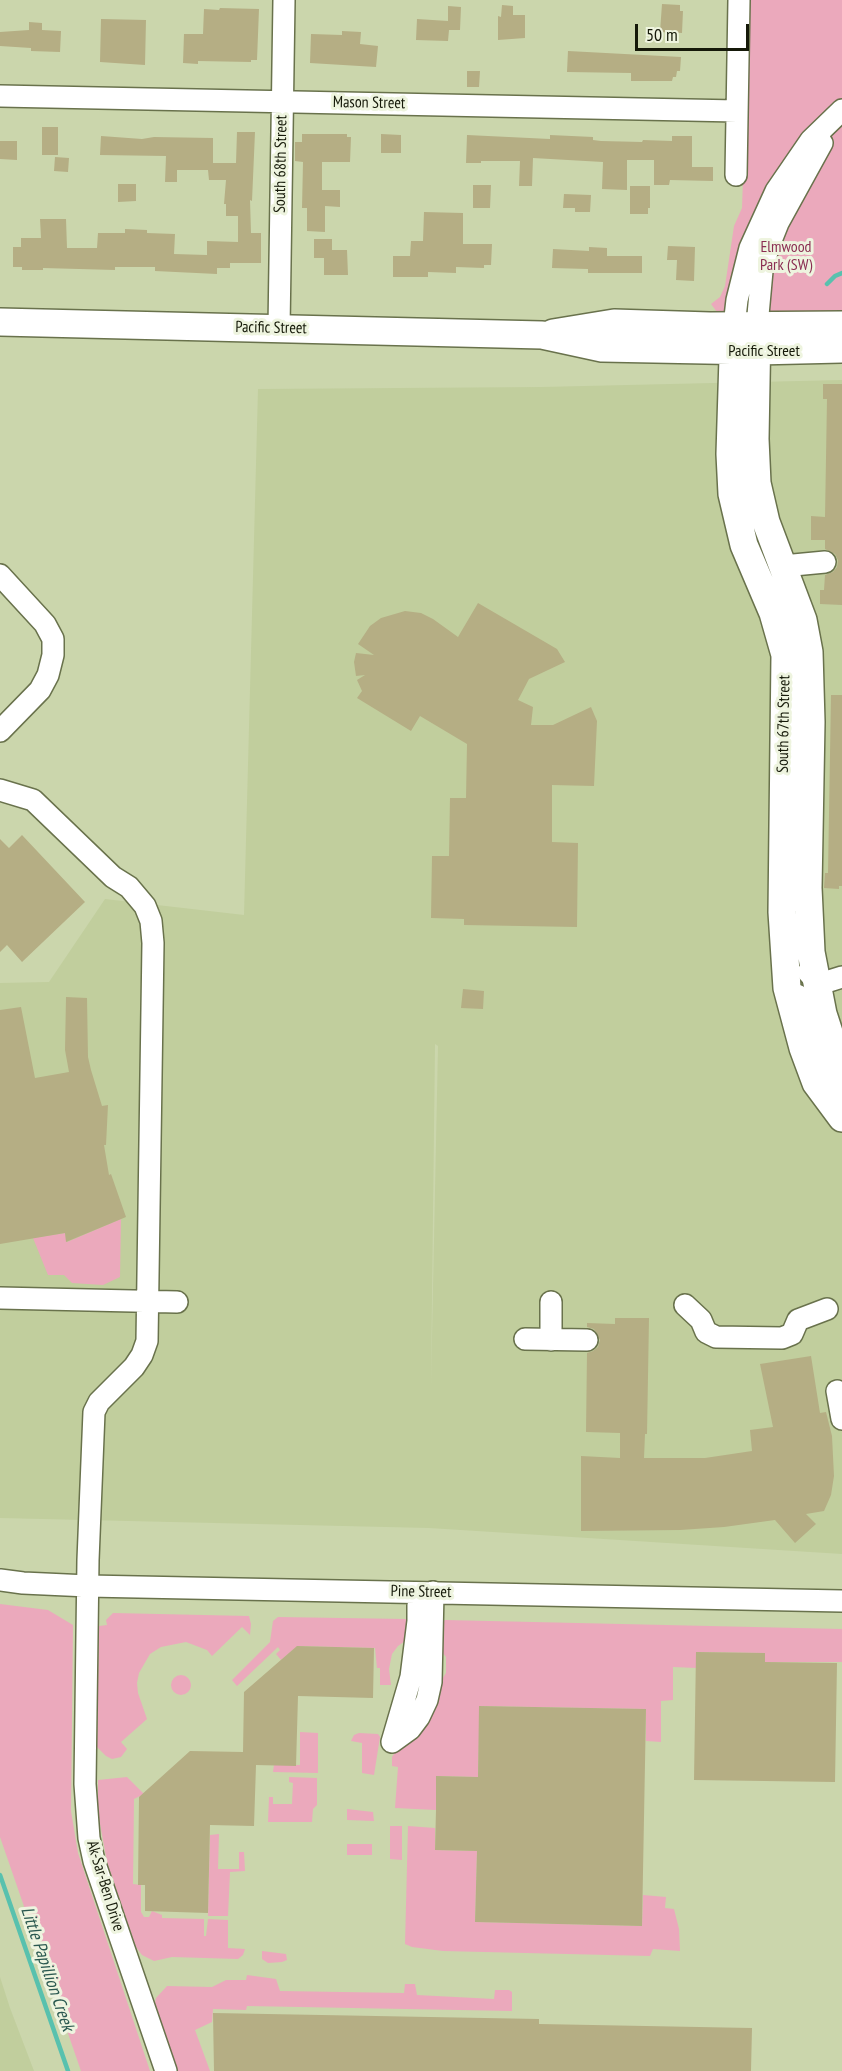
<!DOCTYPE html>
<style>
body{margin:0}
#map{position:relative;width:842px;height:2071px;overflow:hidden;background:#cbd6ac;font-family:"PT Sans Narrow",sans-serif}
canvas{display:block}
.scale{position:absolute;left:635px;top:24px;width:114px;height:27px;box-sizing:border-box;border:3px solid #151909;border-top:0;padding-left:8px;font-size:18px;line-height:21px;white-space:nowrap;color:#151909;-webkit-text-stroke:4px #eef4df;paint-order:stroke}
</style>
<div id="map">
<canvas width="842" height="2071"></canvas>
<div class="scale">50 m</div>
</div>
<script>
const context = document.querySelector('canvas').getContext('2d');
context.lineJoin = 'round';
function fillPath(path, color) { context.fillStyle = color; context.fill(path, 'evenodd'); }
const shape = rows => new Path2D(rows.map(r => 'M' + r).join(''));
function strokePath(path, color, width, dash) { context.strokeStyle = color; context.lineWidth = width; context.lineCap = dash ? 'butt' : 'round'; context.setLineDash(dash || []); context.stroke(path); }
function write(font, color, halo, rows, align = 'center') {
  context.font = font + ' "PT Sans Narrow",sans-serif'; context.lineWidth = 6; context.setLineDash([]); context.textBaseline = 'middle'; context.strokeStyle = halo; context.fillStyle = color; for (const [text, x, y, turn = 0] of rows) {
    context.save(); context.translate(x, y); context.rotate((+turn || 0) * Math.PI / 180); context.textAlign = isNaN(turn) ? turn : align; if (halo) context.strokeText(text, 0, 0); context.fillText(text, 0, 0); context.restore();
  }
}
fillPath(shape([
 [842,380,842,1554,429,1528,0,1518,0,983,49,982,105,899,244,915,258,389,541,387],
 [435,1044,438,1046,431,1385,431,1384],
 [0,1977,10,2008,34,2071,0,2071]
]), '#c1ce9d');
fillPath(shape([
 [749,0,842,0,842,314,717,312,711,304,720,297,725,286,734,226,742,208],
 [121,1219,120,1277,103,1285,72,1283,64,1275,48,1275,33,1238,65,1233,67,1242],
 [0,1604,48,1610,73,1625,71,1811,78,1853,150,2071,81,2071,0,1837],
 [113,1613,249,1616,251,1624,250,1635,242,1627,212,1656,207,1650,186,1642,161,1647,150,1654,139,1673,137,1683,138,1693,147,1719,121,1742,127,1749,121,1757,112,1759,106,1756,97,1747,99,1626,107,1625,106,1620],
 [278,1617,406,1619,409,1623,408,1639,398,1646,392,1654,389,1669,391,1685,380,1685,380,1668,377,1668,375,1648,298,1646,281,1660,276,1654,280,1650,278,1647,237,1686,232,1680,270,1642,273,1621],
 [445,1620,842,1629,842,1662,765,1662,765,1653,696,1652,696,1668,673,1667,673,1700,661,1701,661,1742,646,1741,646,1709,480,1706,478,1777,437,1776,436,1810,395,1808,398,1767,392,1766,392,1757,446,1673,446,1657,438,1647,441,1623],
 '171 1685a10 10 0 1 1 20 0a10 10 0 1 1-20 0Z',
 [300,1732,318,1733,318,1773,273,1772,274,1765,300,1765],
 [359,1733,378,1734,380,1737,374,1775,362,1773,362,1743,351,1741,354,1735],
 [127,1777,144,1794,134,1799,133,1884,141,1885,141,1912,144,1917,149,1917,152,1911,162,1915,162,1918,204,1919,204,1936,206,1936,208,1919,228,1920,228,1948,245,1949,243,1955,238,1959,172,1957,154,1961,142,1955,136,1947,107,1862,98,1813,98,1780],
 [289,1777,317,1778,317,1805,313,1809,312,1822,268,1822,269,1797,273,1797,273,1804,292,1804,293,1783,289,1782],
 [347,1809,373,1812,374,1821,347,1820],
 [390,1826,402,1826,402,1860,390,1859],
 [408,1826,435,1828,435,1850,477,1851,475,1922,642,1926,643,1895,666,1897,665,1908,674,1909,679,1929,680,1951,653,1949,650,1956,443,1951,412,1947,405,1944],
 [219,1834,218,1869,239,1869,239,1852,244,1852,245,1871,230,1872,228,1916,208,1916,210,1835],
 [347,1844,372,1844,372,1855,347,1855],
 [262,1951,286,1954,287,1960,282,1962,268,1963,262,1959],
 [247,1975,276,1979,280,1991,404,1993,405,1984,415,1984,417,1995,494,1999,495,1990,509,1990,512,1992,512,2011,247,2006,246,2010,213,2009,212,2022,195,2030,210,2071,177,2071,155,2003,156,1998,167,1986,212,1987,226,1980,246,1980]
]), '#eba9bc');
strokePath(shape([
 [827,284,835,276,842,273],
 [0,1875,68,2071]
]), '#58c1ae', 4.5);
fillPath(shape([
 [662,4,680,5,680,11,683,11,682,33,660,32],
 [502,5,513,6,513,15,525,15,525,38,498,40,498,16,501,17],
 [448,6,461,7,460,30,449,30,448,41,416,40,417,19,448,21],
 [220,8,259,9,257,60,251,60,251,62,198,61,198,64,183,63,184,34,203,34,204,9,219,10],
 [101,19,146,20,145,65,100,62],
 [29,22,42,23,42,30,61,31,60,52,31,51,31,48,0,46,0,32,29,30],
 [342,31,361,32,360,44,378,46,376,67,310,63,311,34,342,35],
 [568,51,681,57,680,71,677,71,676,77,673,77,672,81,631,81,631,73,567,72],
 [467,71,480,71,479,87,467,87],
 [42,127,58,127,58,155,42,155],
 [237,132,255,132,252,201,250,200,251,233,261,233,261,263,230,263,230,268,217,268,217,274,155,271,155,267,115,267,115,270,43,268,43,270,22,270,22,267,13,267,13,247,21,247,21,238,41,238,40,219,66,219,67,248,97,248,98,233,125,233,125,229,147,230,147,233,175,234,174,254,207,255,207,241,238,242,238,216,226,216,226,204,224,204,226,180,209,180,208,170,177,170,177,182,165,182,166,156,100,155,101,136,142,139,154,137,213,138,213,163,236,163],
 [302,134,347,134,347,137,351,137,350,162,322,162,322,190,340,190,340,207,325,206,325,232,307,231,307,208,302,208,303,162,295,161,295,142,302,142],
 [381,134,401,135,401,153,381,153],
 [467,135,550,139,550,135,593,137,593,140,601,141,642,142,643,140,672,141,672,136,692,136,692,167,713,167,713,181,670,180,669,185,654,185,654,160,627,160,627,190,602,189,603,162,533,158,532,186,519,186,520,161,481,161,481,163,466,163],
 [0,141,17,141,17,160,0,159],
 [55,157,69,158,68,172,54,171],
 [118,184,136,184,136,201,118,202],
 [473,185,491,185,490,208,473,208],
 [630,186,650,186,650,208,648,208,648,214,630,214],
 [564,194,591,195,590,212,575,212,575,208,563,208],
 [424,212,463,213,463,244,492,244,491,265,484,265,484,268,456,267,456,273,428,272,428,277,393,277,393,256,410,256,411,241,423,241],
 [314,239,332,239,332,250,347,250,348,275,324,275,324,258,314,258],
 [668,246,695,247,694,281,676,280,677,260,667,260],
 [589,247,607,248,607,256,642,256,642,273,588,273,588,269,552,268,553,249,589,251],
 [823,384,842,384,842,605,820,604,820,590,824,590,825,575,833,572,837,567,838,560,835,554,825,549,825,540,811,540,811,516,825,517,827,399,823,399],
 [478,603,557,649,565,662,529,679,518,700,533,707,531,725,553,725,591,707,597,721,594,786,552,785,552,842,578,843,577,927,464,925,464,919,431,918,432,856,449,856,450,798,466,798,467,744,420,716,411,731,357,698,362,691,357,680,365,675,356,676,354,662,356,653,374,655,358,644,370,626,381,618,405,611,421,613,433,619,458,637],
 [831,695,842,695,842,886,839,886,839,889,824,888,825,873,828,873],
 [22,835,85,902,22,962,7,945,0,952,0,839,9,848],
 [463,989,484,991,483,1009,461,1008],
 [66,997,87,998,88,1057,91,1070,102,1106,108,1105,106,1145,104,1145,109,1175,111,1174,126,1217,66,1242,65,1233,0,1244,0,1010,21,1007,35,1078,69,1072,65,1050],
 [615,1318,649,1318,647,1434,645,1434,644,1458,705,1458,752,1451,750,1430,773,1427,760,1364,811,1356,820,1413,826,1412,832,1436,834,1476,831,1495,824,1511,806,1514,816,1524,795,1543,775,1520,724,1527,680,1530,581,1531,581,1456,620,1458,620,1433,586,1432,587,1353,593,1351,598,1347,600,1340,594,1329,587,1327,587,1323,615,1324],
 [297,1646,374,1648,373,1698,298,1696,296,1766,256,1765,254,1826,210,1825,208,1913,145,1911,145,1885,138,1885,139,1797,190,1751,243,1752,244,1692],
 [696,1652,765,1653,765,1662,837,1663,835,1782,694,1780],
 [479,1706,646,1709,642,1926,475,1922,477,1851,435,1850,436,1810,436,1776,478,1777],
 [213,2013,539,2019,539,2024,752,2028,751,2071,214,2071]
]), '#b5ae84');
const minor = shape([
 [0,96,737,111],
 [736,175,739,0],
 [734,326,737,300,750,248,776,191,811,140,842,110],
 [757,326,762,271,768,248,778,223,822,143],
 [279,328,284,0],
 [783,566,825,562],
 [0,575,45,624,53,639,53,655,48,675,40,690,0,731],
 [0,790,33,800,113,877,129,887,145,906,151,921,153,943,147,1341,142,1355,134,1367,99,1402,94,1412,88,1560,85,1784,89,1838,94,1861,166,2071],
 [808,972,816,981,826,982,842,977],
 [797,995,802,998,824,1066,837,1093,842,1096],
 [0,1298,177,1302],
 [685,1305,701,1320,706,1332,716,1337,782,1338,792,1334,798,1320,827,1309],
 [525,1339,587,1340],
 [551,1340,551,1302],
 [837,1391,842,1419],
 [0,1580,23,1583,88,1586,842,1601],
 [392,1742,410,1729,419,1717,427,1700,431,1682,433,1592],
 [392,1742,411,1677,418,1621,418,1605]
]);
const major = shape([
 [0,322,542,335,602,348,757,351,842,349],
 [734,326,730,454,732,494,744,545,773,613,785,655,782,912,787,988,803,1048,816,1083,842,1118],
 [757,326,755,439,757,483,766,522,803,620,809,652,811,722,808,888,811,952,823,1014,842,1072],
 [553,333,614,323,710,326,842,325]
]);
strokePath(minor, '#69724c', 24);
strokePath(major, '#69724c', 30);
strokePath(minor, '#fff', 21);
strokePath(major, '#fff', 27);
write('16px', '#151909', '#eef4df', [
 ["Mason Street",369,103,1],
 ["South 68th Street",281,164,-89],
 ["Pacific Street",271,328,1],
 ["Pacific Street",764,351],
 ["South 67th Street",784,724,-89],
 ["Pine Street",421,1592,1],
 ["Ak-Sar-Ben Drive",105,1886,73]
]);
write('16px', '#8b2e52', '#eef4df', [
 ["Elmwood",786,247],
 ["Park (SW)",786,265]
]);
write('italic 18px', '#2b5950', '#eef4df', [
 ["Little Papillion Creek",47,1969,71]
]);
</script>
